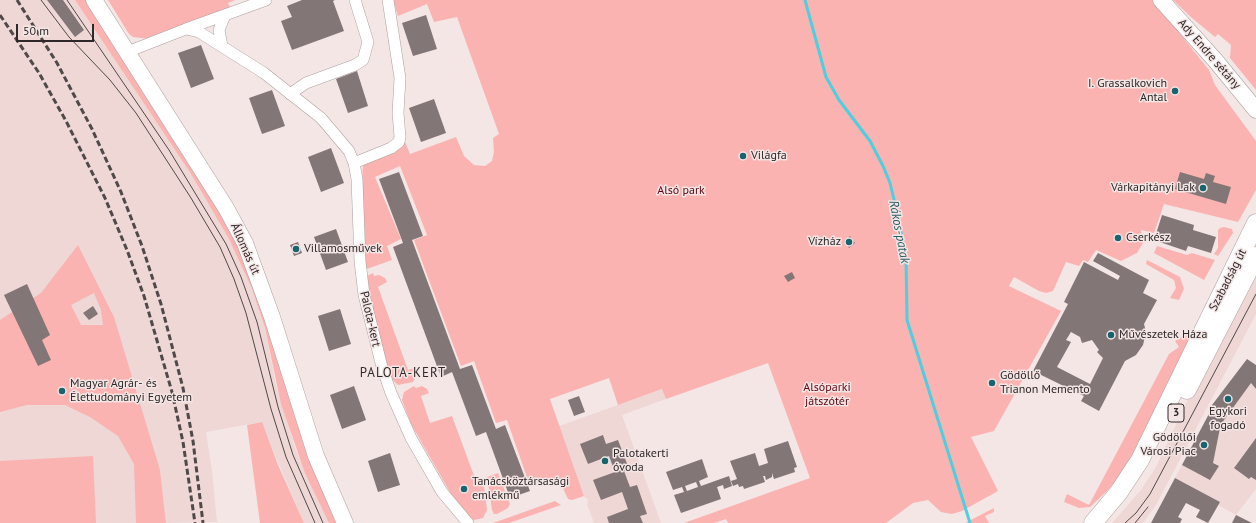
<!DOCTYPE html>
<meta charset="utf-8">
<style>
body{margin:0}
#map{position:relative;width:1256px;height:523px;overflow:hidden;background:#f4e6e5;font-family:"PT Sans",sans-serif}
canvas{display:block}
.scale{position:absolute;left:16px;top:24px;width:78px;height:18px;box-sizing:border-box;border:2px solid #2e2828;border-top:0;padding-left:5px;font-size:12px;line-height:14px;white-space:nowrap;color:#2e2828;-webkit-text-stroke:3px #f4e6e5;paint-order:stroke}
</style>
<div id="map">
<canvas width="1256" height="523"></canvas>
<div class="scale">50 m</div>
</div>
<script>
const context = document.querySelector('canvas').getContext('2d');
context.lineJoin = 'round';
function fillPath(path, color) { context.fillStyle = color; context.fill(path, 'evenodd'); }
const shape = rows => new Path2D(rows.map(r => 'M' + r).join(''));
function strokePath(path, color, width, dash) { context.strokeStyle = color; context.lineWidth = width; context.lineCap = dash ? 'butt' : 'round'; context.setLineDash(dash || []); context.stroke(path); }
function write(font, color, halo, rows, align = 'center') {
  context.font = font + ' "PT Sans",sans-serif'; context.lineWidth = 3; context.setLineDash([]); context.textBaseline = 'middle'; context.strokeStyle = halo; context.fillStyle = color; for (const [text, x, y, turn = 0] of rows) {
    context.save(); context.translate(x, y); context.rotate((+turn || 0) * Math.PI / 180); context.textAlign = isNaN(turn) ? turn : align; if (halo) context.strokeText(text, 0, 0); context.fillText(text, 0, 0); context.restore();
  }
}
fillPath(shape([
 [0,0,75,0,191,174,229,239,252,289,265,328,275,381,295,448,329,523,304,523,261,422,206,432,212,471,217,522,166,523,160,470,109,317,139,465,140,523,0,523],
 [1256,271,1256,314,1156,505,1143,523,1112,523,1141,490,1156,467,1198,378],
 [1251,383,1256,389,1256,438,1234,467,1249,479,1251,477,1256,480,1256,489,1236,515,1218,505,1220,502,1175,478,1211,410],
 [663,389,666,399,622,415,661,523,594,523,587,504,588,503,587,498,585,498,559,426]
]), '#eed7d5');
fillPath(shape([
 [75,0,87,0,196,171,244,256,339,523,329,523,305,473,281,404,265,328,252,289,229,239,191,174],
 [108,0,235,0,228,3,231,9,149,39,133,37,129,34],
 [393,0,1153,0,1209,70,1215,85,1256,141,1256,190,1238,222,1164,204,1154,233,1141,230,1143,243,1137,253,1121,261,1096,250,1088,262,1083,260,1079,266,1066,262,1053,291,1046,293,1039,291,1014,277,1009,286,1061,311,994,431,971,437,998,491,962,511,952,514,941,512,928,500,913,503,886,523,728,523,726,519,714,523,684,523,810,478,768,363,666,399,662,389,618,405,609,378,550,399,584,496,572,500,568,499,560,482,548,479,530,486,507,420,496,423,474,361,461,366,414,240,427,235,400,166,375,177,401,239,387,246,392,260,364,270,362,181,363,166,368,160,405,142,410,154,456,137,464,156,474,165,485,166,492,161,494,152,493,138,499,134,457,17,434,22,427,4,398,16],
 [1173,0,1256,0,1256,90,1230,58,1231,45,1218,34,1215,37,1192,18],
 [1224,227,1232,229,1233,233,1218,256,1214,254,1218,248,1218,230,1220,228],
 [78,245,114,317,160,470,166,523,136,523,134,464,118,436,90,417,65,405,27,405,0,412,0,320,41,293],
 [94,293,101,310,103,325,81,325,71,305],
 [1157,246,1187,255,1192,253,1215,260,1204,280,1154,253],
 [1147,260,1180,277,1184,289,1179,300,1170,298,1176,288,1174,280,1146,264],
 [373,273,374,276,379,275,385,278,387,282,378,287,408,370,418,367,418,373,413,382,398,385,390,378,372,318,367,276],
 [1191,331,1192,333,1142,441,1123,471,1109,489,1090,507,1079,508,1064,502,1067,494,1089,505,1169,354,1179,347,1175,341],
 [414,386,416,388,422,386,427,389,429,393,421,396,430,423,452,416,476,481,483,478,487,510,483,518,474,520,470,518,455,501,411,424,402,400,404,392],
 [262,422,278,465,304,523,260,523,247,425],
 [93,456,96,523,0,523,0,461],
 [498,473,510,504,508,508,497,514,494,514,492,510,487,477],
 [555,501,561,505,509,523,493,523],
 [994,508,994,512,985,516,989,523,965,523]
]), '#fab3b1');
strokePath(shape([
 [805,0,826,77,839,100,870,141,883,166,890,183,897,212,906,258,907,320,970,523]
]), '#4ccfe1', 3);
fillPath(shape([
 [47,0,63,0,84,30,75,37],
 [302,0,335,0,333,1,344,31,292,50,281,21,292,17,287,6],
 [426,15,437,49,413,56,402,23],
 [201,45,214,79,191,88,178,53],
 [357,71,368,106,348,113,336,79],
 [272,90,285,126,262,134,249,98],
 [434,99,446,133,421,142,409,108],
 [331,148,344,183,321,192,308,157],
 [399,172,423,236,412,240,460,369,472,365,496,429,505,425,530,491,510,498,486,432,476,436,452,372,441,377,393,247,403,243,379,179],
 [1180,172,1204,179,1206,173,1215,176,1213,182,1231,187,1226,204,1175,189],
 [1162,215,1194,225,1193,230,1216,237,1211,253,1188,246,1186,251,1154,240],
 [336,229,348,262,326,270,314,237],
 [850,236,855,243,849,248,844,241],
 [298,242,302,253,294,256,290,245],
 [1098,253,1149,280,1143,293,1157,300,1144,324,1146,332,1143,345,1136,355,1125,361,1099,411,1081,401,1084,396,1033,371,1068,304,1064,302,1084,262,1118,280,1120,276,1093,261],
 [1071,332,1080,337,1082,343,1092,340,1099,350,1097,352,1103,358,1090,384,1057,367,1071,342,1066,340],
 [792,272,795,278,788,282,784,276],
 [27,284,50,335,42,340,51,360,38,366,4,295],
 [93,306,98,314,89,320,83,313],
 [340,309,351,344,329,351,318,316],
 [1247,359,1256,365,1256,389,1251,383,1219,427,1220,428,1213,463,1219,466,1210,480,1182,465,1211,410,1209,409],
 [354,386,366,420,342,429,330,395],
 [579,396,585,412,574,416,568,400],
 [603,435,606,444,618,440,629,469,624,471,630,487,637,485,647,514,640,516,643,523,609,523,607,517,628,509,622,492,601,500,593,480,615,472,609,456,588,464,580,444],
 [1256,438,1256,480,1251,477,1249,479,1234,468],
 [788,441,797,467,794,468,795,472,774,479,772,473,772,477,766,480,765,476,763,476,765,482,744,489,743,486,739,487,738,484,733,486,731,481,737,479,730,461,755,453,759,466,768,463,764,449],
 [390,453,400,485,378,492,368,461],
 [702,459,708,477,699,481,701,486,729,476,732,486,724,489,723,485,717,487,721,499,681,513,674,495,684,492,682,487,673,490,666,472],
 [696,482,698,487,687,491,685,486],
 [1175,478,1220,502,1208,523,1196,517,1200,510,1186,503,1178,517,1182,519,1180,523,1151,523],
 [1236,515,1252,523,1232,523]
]), '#837676');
const street = shape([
 [186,29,266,0],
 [222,46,219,30,225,15],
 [127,52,186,29,199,32,264,73,321,118,349,151,354,163,357,179,360,261,364,295,382,367,391,393,411,438,442,492,468,523],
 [290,94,306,83,355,65,363,60,368,42,355,0],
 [354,163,391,148,399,142,400,137,398,113,400,78,388,0]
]);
const secondary = shape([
 [94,0,226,208,245,243,272,317,316,456,345,523],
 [1161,0,1215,60,1256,110]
]);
const primary = shape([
 [1187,390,1256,256],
 [1093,523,1119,492,1140,460,1256,223]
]);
strokePath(street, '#ada09f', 12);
strokePath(secondary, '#ada09f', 17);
strokePath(primary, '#ada09f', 19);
strokePath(street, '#fff', 11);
strokePath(secondary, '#fff', 16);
strokePath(primary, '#fff', 18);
strokePath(shape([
 [41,0,69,37,110,80,136,113,191,198,220,247,234,279,246,313,271,409,286,457,315,523],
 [67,0,169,150,226,244,241,277,257,322,278,407,293,455,323,523],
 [1125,523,1136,513,1150,494,1256,294],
 [1135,523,1148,507]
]), '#504949', 1);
strokePath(shape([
 [17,0,57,63,92,129,121,192,142,246,161,304,183,388,193,441,203,523],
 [0,15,39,73,66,121,105,198,127,250,144,296,172,392,183,442,195,523]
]), '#504949', 3, [6, 3]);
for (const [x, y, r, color] of [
 [1175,91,4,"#18646e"],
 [743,156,4,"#18646e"],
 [1203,188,4,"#18646e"],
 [1118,238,4,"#18646e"],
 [849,242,4,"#18646e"],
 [296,249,4,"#18646e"],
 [1111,335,4,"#18646e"],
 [992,383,4,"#18646e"],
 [62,391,4,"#18646e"],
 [1228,399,4,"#18646e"],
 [1204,445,4,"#18646e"],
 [605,461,4,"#18646e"],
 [464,489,4,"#18646e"]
]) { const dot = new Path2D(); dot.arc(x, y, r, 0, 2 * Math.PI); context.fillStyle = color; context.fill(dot); strokePath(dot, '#f4e6e5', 1.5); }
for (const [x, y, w] of [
 [1176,413,16]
]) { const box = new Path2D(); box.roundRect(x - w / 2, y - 9, w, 18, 3); context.fillStyle = '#f4e6e5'; context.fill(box); strokePath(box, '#2e2828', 1); }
write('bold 11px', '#2e2828', null, [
 ["3",1176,413]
]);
write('12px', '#2e2828', '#f4e6e5', [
 ["Ady Endre sétány",1209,54,49],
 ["Állomás út",245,249,66],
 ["Szabadság út",1228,280,-63],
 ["Palota-kert",370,319,77]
]);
write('12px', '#2e2828', '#f4e6e5', [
 ["I. Grassalkovich",1167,84,"right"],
 ["Antal",1167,98,"right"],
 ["Világfa",751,156],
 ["Várkapitányi Lak",1195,188,"right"],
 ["Cserkész",1126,238],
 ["Vízház",841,242,"right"],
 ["Villamosművek",304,249],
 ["Művészetek Háza",1119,335],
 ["Gödöllő",1000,376],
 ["Trianon Memento",1000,390],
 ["Magyar Agrár- és",70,384],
 ["Élettudományi Egyetem",70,398],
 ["Egykori",1228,412,"center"],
 ["fogadó",1228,426,"center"],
 ["Gödöllői",1196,438,"right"],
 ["Városi Piac",1196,452,"right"],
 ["Palotakerti",613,454],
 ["óvoda",613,468],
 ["Tanácsköztársasági",472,482],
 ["emlékmű",472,496]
], 'left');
write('12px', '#5c0713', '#f4e6e5', [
 ["Alsó park",681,191],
 ["Alsóparki",827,388],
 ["játszótér",827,402]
]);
write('italic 13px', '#295f67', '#f4e6e5', [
 ["Rákos-patak",899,232,79]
]);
context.letterSpacing = '1px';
write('13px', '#2e2828', '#f4e6e5', [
 ["PALOTA-KERT",403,373]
]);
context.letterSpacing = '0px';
</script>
